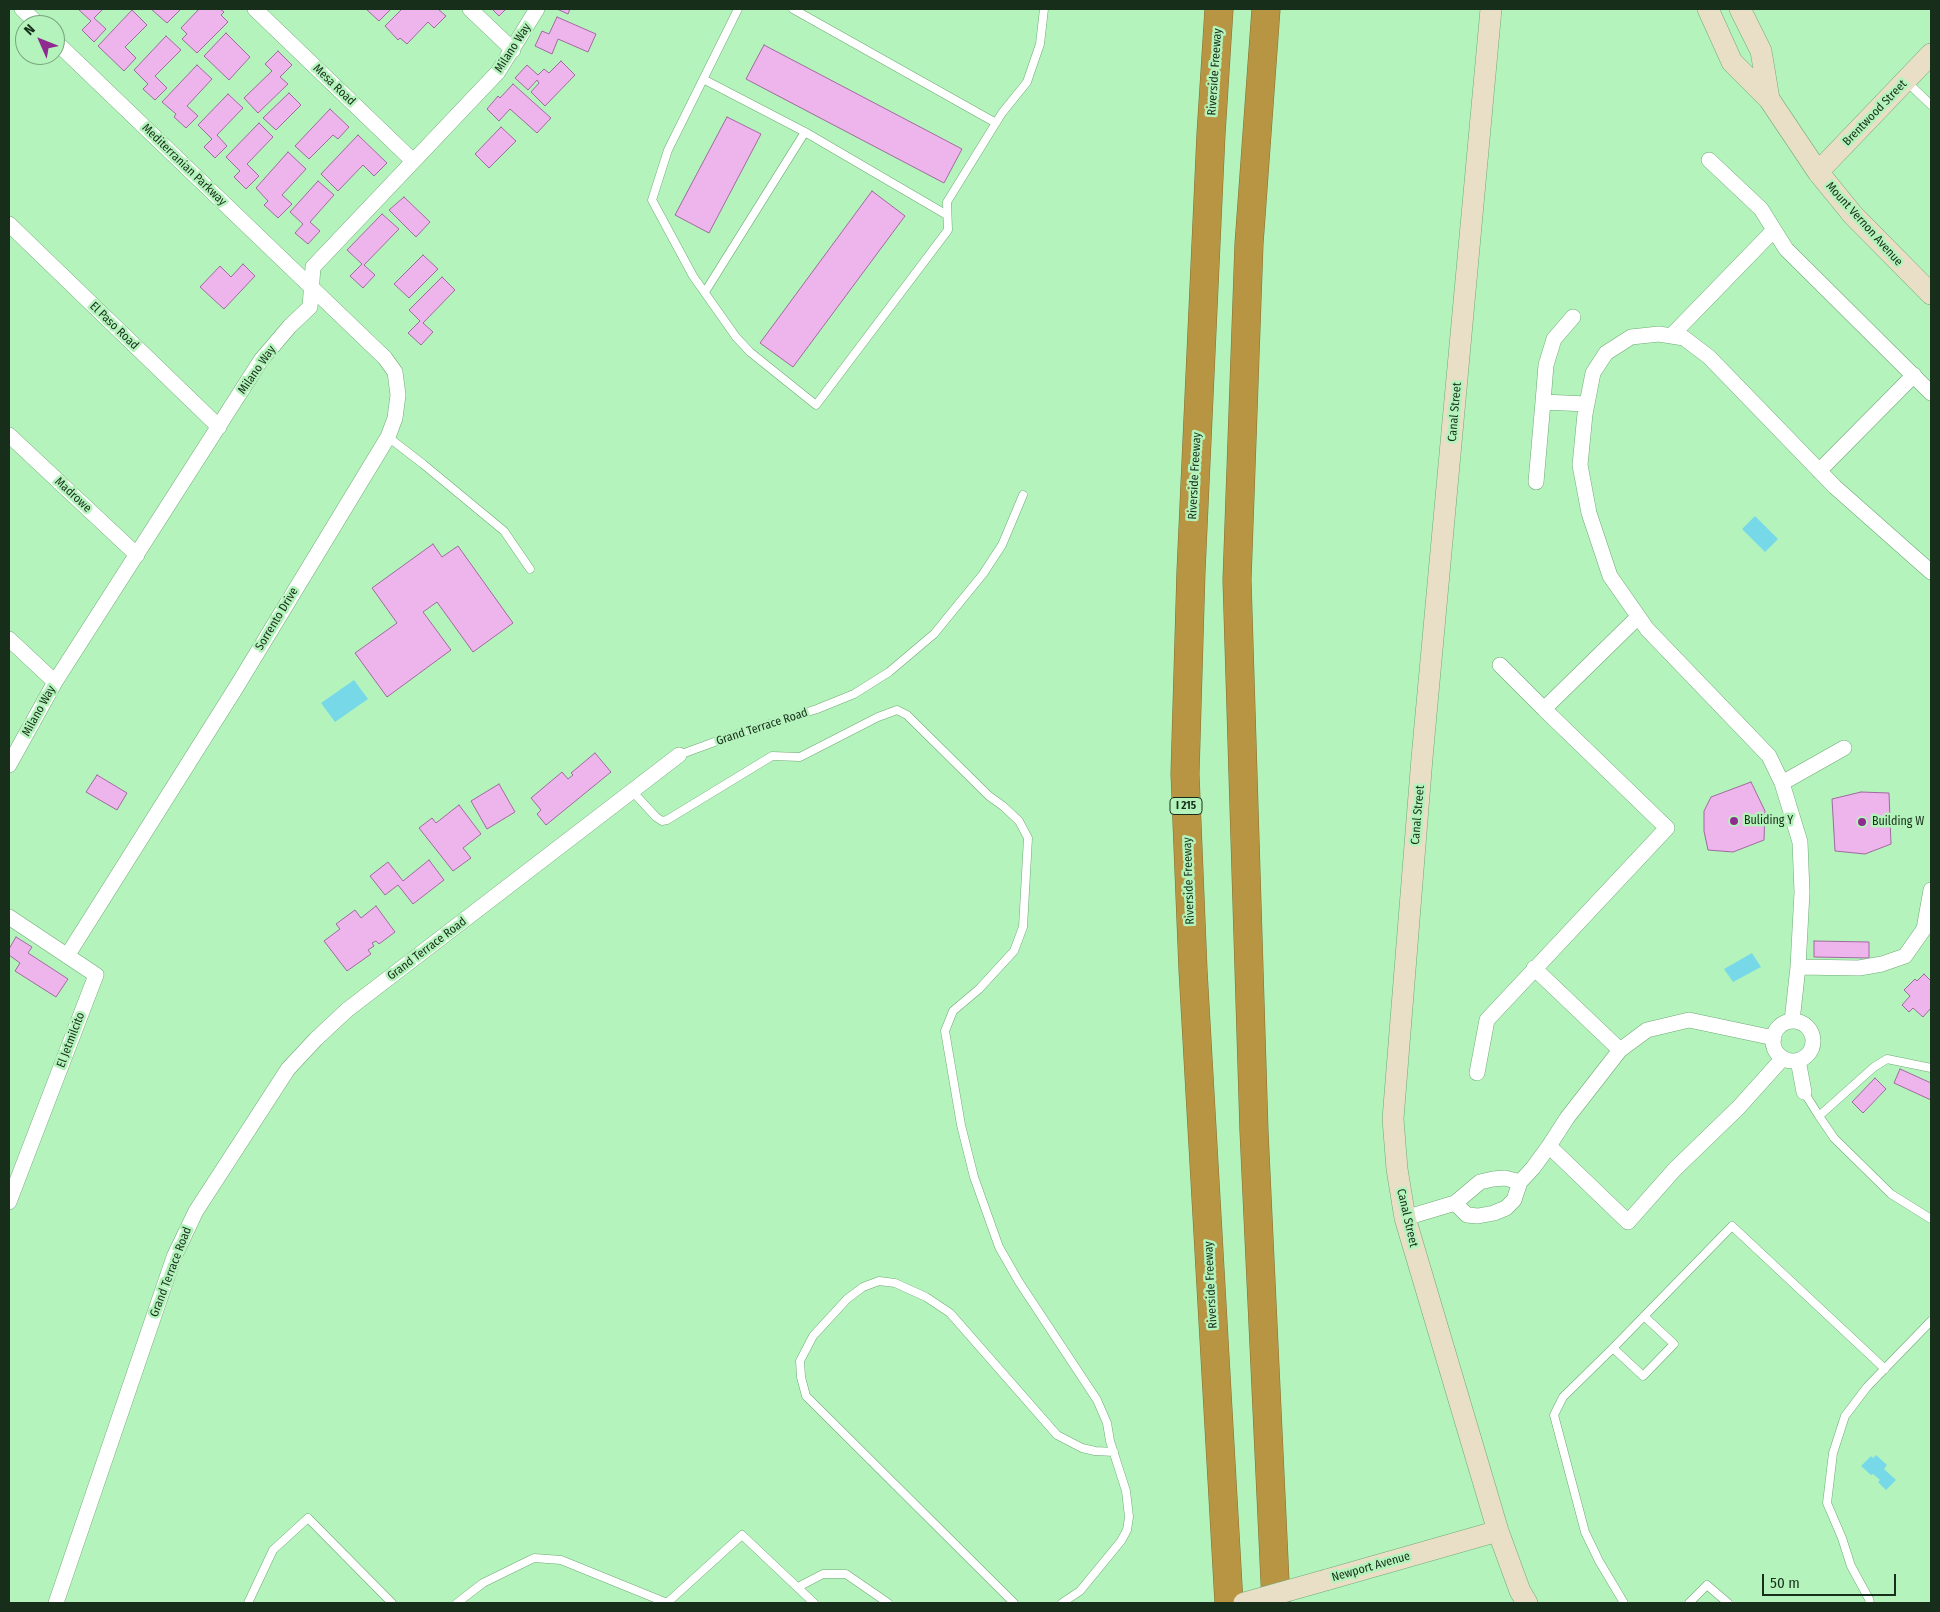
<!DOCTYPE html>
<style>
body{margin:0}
#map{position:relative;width:1940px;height:1612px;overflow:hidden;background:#b5f3bc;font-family:"Fira Sans Condensed",sans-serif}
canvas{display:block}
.frame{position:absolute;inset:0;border:10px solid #172f1a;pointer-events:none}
.north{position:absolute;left:15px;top:15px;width:50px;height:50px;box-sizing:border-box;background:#b5f3bc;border:1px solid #76a57b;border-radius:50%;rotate:314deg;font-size:14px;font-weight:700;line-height:20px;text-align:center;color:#172f1a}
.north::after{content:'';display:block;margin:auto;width:18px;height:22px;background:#8f2a90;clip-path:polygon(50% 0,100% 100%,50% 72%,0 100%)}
.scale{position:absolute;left:1762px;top:1574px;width:134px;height:22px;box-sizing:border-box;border:2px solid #172f1a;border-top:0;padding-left:6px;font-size:15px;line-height:18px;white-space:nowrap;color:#172f1a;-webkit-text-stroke:4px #b5f3bc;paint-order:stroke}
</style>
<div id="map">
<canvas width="1940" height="1612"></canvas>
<div class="frame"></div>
<div class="north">N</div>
<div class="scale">50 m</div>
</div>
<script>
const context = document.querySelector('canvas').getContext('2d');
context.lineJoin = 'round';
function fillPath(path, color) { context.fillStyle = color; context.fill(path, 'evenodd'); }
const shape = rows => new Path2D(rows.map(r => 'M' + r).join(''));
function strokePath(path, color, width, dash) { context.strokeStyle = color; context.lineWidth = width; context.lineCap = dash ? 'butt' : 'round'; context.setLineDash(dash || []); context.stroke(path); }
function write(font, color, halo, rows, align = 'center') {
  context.font = font + ' "Fira Sans Condensed",sans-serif'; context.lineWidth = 5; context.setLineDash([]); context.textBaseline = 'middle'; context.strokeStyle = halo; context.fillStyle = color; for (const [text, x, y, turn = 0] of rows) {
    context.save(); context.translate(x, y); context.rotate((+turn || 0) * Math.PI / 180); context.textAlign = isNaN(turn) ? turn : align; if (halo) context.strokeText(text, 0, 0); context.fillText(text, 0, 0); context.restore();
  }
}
fillPath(shape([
 [1755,516,1778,539,1765,552,1742,529],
 [354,680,368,699,335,722,321,703],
 [1752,953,1761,967,1733,982,1724,969],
 [1876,1455,1887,1465,1884,1469,1896,1480,1886,1490,1878,1482,1880,1480,1873,1474,1871,1475,1861,1466,1871,1456,1873,1458]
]), '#77d9e7');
const building = shape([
 [78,9,103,9,94,18,106,29,94,42,82,30,91,21,78,9],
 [151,9,181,9,167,23,151,9],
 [199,9,220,9,224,12,221,15,228,22,197,53,182,39,187,34,181,28,199,9],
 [366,9,391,9,379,21,366,9],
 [402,9,438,9,446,16,434,28,428,22,407,44,400,38,398,40,385,26,402,9],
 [492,9,506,9,499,16,492,9],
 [557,9,570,9,568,14,557,9],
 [132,10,147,25,125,47,136,58,124,71,98,46,132,10],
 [557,17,596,34,588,52,558,39,552,54,535,46,542,31,549,34,557,17],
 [226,33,250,57,229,80,204,56,226,33],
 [166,36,181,50,155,76,167,88,155,100,143,89,148,84,134,70,166,36],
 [764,45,962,149,944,183,746,79,764,45],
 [278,51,292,65,280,77,288,84,258,113,244,98,272,71,265,64,278,51],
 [561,61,575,75,545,106,531,92,539,83,537,80,528,90,515,78,527,65,538,75,544,69,549,73,561,61],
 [197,65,212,79,187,106,198,116,186,128,174,117,176,114,162,102,197,65],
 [513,84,551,118,537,133,510,109,499,121,487,109,498,96,500,98,513,84],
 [289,93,301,105,276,130,263,118,289,93],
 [228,94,243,108,217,135,227,146,215,158,204,147,212,139,198,125,228,94],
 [330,109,349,127,338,139,333,135,309,159,295,146,330,109],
 [727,117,761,134,709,233,675,215,727,117],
 [259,123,273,137,247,164,259,176,246,189,234,177,240,171,226,157,259,123],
 [501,127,516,141,489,168,475,154,501,127],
 [358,135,387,163,374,176,363,165,338,191,321,174,358,135],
 [288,152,306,169,282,195,292,204,278,218,264,205,268,201,256,188,288,152],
 [318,181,334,195,310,222,320,231,308,244,295,233,303,224,290,212,318,181],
 [872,191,905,216,793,367,760,343,872,191],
 [404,197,430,222,416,237,389,210,404,197],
 [382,214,399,229,364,265,375,275,363,288,350,276,362,264,347,250,382,214],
 [423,255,438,269,409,298,394,284,423,255],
 [243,264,255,276,224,309,200,287,220,266,231,277,243,264],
 [442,277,455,290,423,323,433,332,421,345,408,333,420,321,409,310,442,277],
 [433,544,442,557,458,546,513,623,473,652,437,602,423,612,451,650,387,697,355,653,397,623,372,588,433,544],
 [595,753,611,772,546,825,537,814,541,810,531,798,562,772,568,779,573,775,571,773,595,753],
 [97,775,127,793,117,810,86,792,97,775],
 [1751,782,1765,811,1764,840,1733,852,1708,850,1704,831,1704,811,1711,797,1751,782],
 [499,784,515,812,487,829,471,801,499,784],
 [1861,792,1889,793,1891,844,1865,854,1835,851,1832,799,1861,792],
 [459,805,481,834,463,848,471,858,453,871,419,828,432,818,436,823,459,805],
 [429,860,444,880,413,904,398,885,385,895,370,876,388,862,403,881,429,860],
 [376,906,395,932,379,944,376,941,372,943,374,946,368,950,371,954,347,971,324,941,340,929,336,924,355,910,361,918,376,906],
 [16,937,32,947,28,953,68,979,56,997,15,971,20,963,9,955,9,949,16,937],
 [1814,941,1869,942,1869,958,1814,957,1814,941],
 [1924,974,1931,981,1931,1008,1923,1017,1913,1008,1909,1012,1902,1005,1910,996,1904,990,1915,979,1917,981,1924,974],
 [1900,1069,1931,1083,1931,1100,1894,1083,1900,1069],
 [1875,1078,1886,1089,1863,1113,1852,1102,1875,1078]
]);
fillPath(building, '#eeb4ec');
strokePath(building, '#9f6a9e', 1);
const lane = shape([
 [738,9,668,150,652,200,693,276,736,337,750,352,816,405,948,230,947,202,1002,113,1027,82,1040,44,1044,9],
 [793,9,996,123],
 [703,79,805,132,947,215],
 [1907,82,1931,105],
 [705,292,805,132],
 [388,437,423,464,504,531,530,569],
 [679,755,728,737,817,709,854,694,889,672,934,634,983,574,1002,545,1023,495],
 [632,791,656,817,662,821,667,820,772,756,800,757,878,717,897,710,907,715,989,796,1003,806,1019,821,1028,838,1023,927,1014,951,979,989,953,1011,945,1031,961,1125,974,1177,999,1247,1019,1282,1097,1400,1107,1423,1110,1441,1126,1491,1129,1517,1127,1530,1121,1541,1080,1591,1062,1603],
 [1804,1092,1819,1116,1874,1067,1887,1059,1931,1068],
 [1819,1116,1834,1138,1891,1194,1931,1219],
 [1613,1348,1643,1376,1674,1344,1644,1316],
 [798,1587,823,1574,846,1574,888,1603],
 [248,1603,273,1550,308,1518,392,1603],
 [457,1603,483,1583,534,1558,561,1560,667,1603,742,1535,814,1603],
 [1014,1603,806,1396,801,1377,800,1361,813,1336,847,1299,863,1287,879,1281,895,1283,926,1297,950,1313,1057,1435,1082,1448,1095,1451,1114,1452],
 [1624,1603,1599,1561,1585,1532,1554,1415,1563,1397,1613,1348,1732,1226,1885,1369],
 [1689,1603,1707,1585,1728,1603],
 [1870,1603,1869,1599,1851,1566,1842,1538,1827,1503,1833,1453,1845,1416,1867,1387,1931,1321]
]);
const street = shape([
 [22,9,39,25],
 [255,9,413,161],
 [470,9,513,50],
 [55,41,385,358,395,372,398,395,395,418,388,437,237,686,67,956],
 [1709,160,1761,209,1786,249,1931,393],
 [9,224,219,427],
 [1573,317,1554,339,1546,365,1543,402,1587,404],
 [1671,336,1773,231],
 [9,435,137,555],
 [1819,471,1914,375],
 [1536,482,1543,402],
 [1931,572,1835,487,1709,357,1684,338,1659,334,1631,337,1606,353,1593,373,1585,414,1580,465,1589,513,1610,576,1647,629,1769,756,1782,783,1800,842,1802,892,1798,967,1859,968,1882,964,1905,956,1924,929,1931,890],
 [9,639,55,682],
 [1500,665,1544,709,1638,617],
 [9,765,55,682,261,360,290,326,310,307,313,267,498,72,537,9],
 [1782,783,1844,748],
 [9,917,96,975,9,1202],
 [1534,968,1620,1050],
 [1792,1021,1798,967],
 '1773 1041a20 20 0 1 1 40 0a20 20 0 1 1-40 0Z',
 [1774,1038,1689,1020,1647,1030,1620,1050,1567,1118,1549,1146,1628,1222,1675,1169,1739,1107,1783,1058],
 [1798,1060,1804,1092],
 [1477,1073,1487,1020,1667,828,1544,709],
 [1455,1203,1467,1215,1478,1216,1494,1213,1506,1208,1514,1200,1520,1182,1533,1168,1549,1146],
 [1405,1218,1455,1203,1480,1182,1493,1179,1505,1178,1520,1182],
 [56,1603,174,1257,196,1211,288,1069,316,1039,347,1010,679,755]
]);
const secondary = shape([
 [1491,9,1422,758,1393,1119,1397,1169,1405,1218,1498,1531,1520,1591,1527,1603],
 [1708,9,1732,62,1769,99,1818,172,1853,215,1931,294],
 [1740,9,1761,51,1769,99],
 [1818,172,1931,54],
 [1326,1580,1498,1531]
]);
const highway = shape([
 [1219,9,1211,134,1191,571,1185,774,1193,970,1229,1603],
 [1266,9,1249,244,1237,580,1254,1131,1276,1603]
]);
strokePath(lane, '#6eaa76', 9);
strokePath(street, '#6eaa76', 16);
strokePath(secondary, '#6eaa76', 22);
strokePath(highway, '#7f7134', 29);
strokePath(lane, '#fff', 8);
strokePath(street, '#fff', 15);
strokePath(secondary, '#e9dfc6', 21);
strokePath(highway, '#b79542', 28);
const secondaryBridge = shape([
 [1244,1603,1326,1580]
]);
strokePath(secondaryBridge, '#6eaa76', 22, []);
strokePath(secondaryBridge, '#e9dfc6', 21);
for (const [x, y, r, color] of [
 [1734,821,5,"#8f2a90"],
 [1862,822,5,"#8f2a90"]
]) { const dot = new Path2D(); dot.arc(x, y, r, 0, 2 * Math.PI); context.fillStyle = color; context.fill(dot); strokePath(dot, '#b5f3bc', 2); }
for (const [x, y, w] of [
 [1186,806,32]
]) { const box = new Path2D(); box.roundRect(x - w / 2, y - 8.5, w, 17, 4); context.fillStyle = '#b5f3bc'; context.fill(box); strokePath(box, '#172f1a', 1); }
write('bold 11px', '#172f1a', null, [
 ["I 215",1186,806]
]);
write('12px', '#172f1a', '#b5f3bc', [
 ["Milano Way",513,48,-57],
 ["Riverside Freeway",1215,72,-86],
 ["Mesa Road",334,85,44],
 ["Brentwood Street",1875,113,-46],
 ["Mediterranian Parkway",184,165,44],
 ["Mount Vernon Avenue",1864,224,48],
 ["El Paso Road",114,326,44],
 ["Milano Way",257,370,-55],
 ["Canal Street",1455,412,-85],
 ["Riverside Freeway",1195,476,-87],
 ["Madrowe",73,495,43],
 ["Sorrento Drive",277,619,-59],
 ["Milano Way",39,711,-61],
 ["Grand Terrace Road",762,727,-18],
 ["Canal Street",1418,815,-85],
 ["Riverside Freeway",1189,881,-92],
 ["Grand Terrace Road",427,949,-37],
 ["El Jetmilcito",71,1040,-69],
 ["Canal Street",1407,1218,77],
 ["Grand Terrace Road",171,1272,-69],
 ["Riverside Freeway",1211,1285,-93],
 ["Newport Avenue",1371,1567,-16]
]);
write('12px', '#172f1a', '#b5f3bc', [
 ["Buliding Y",1744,821],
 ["Building W",1872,822]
], 'left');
</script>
